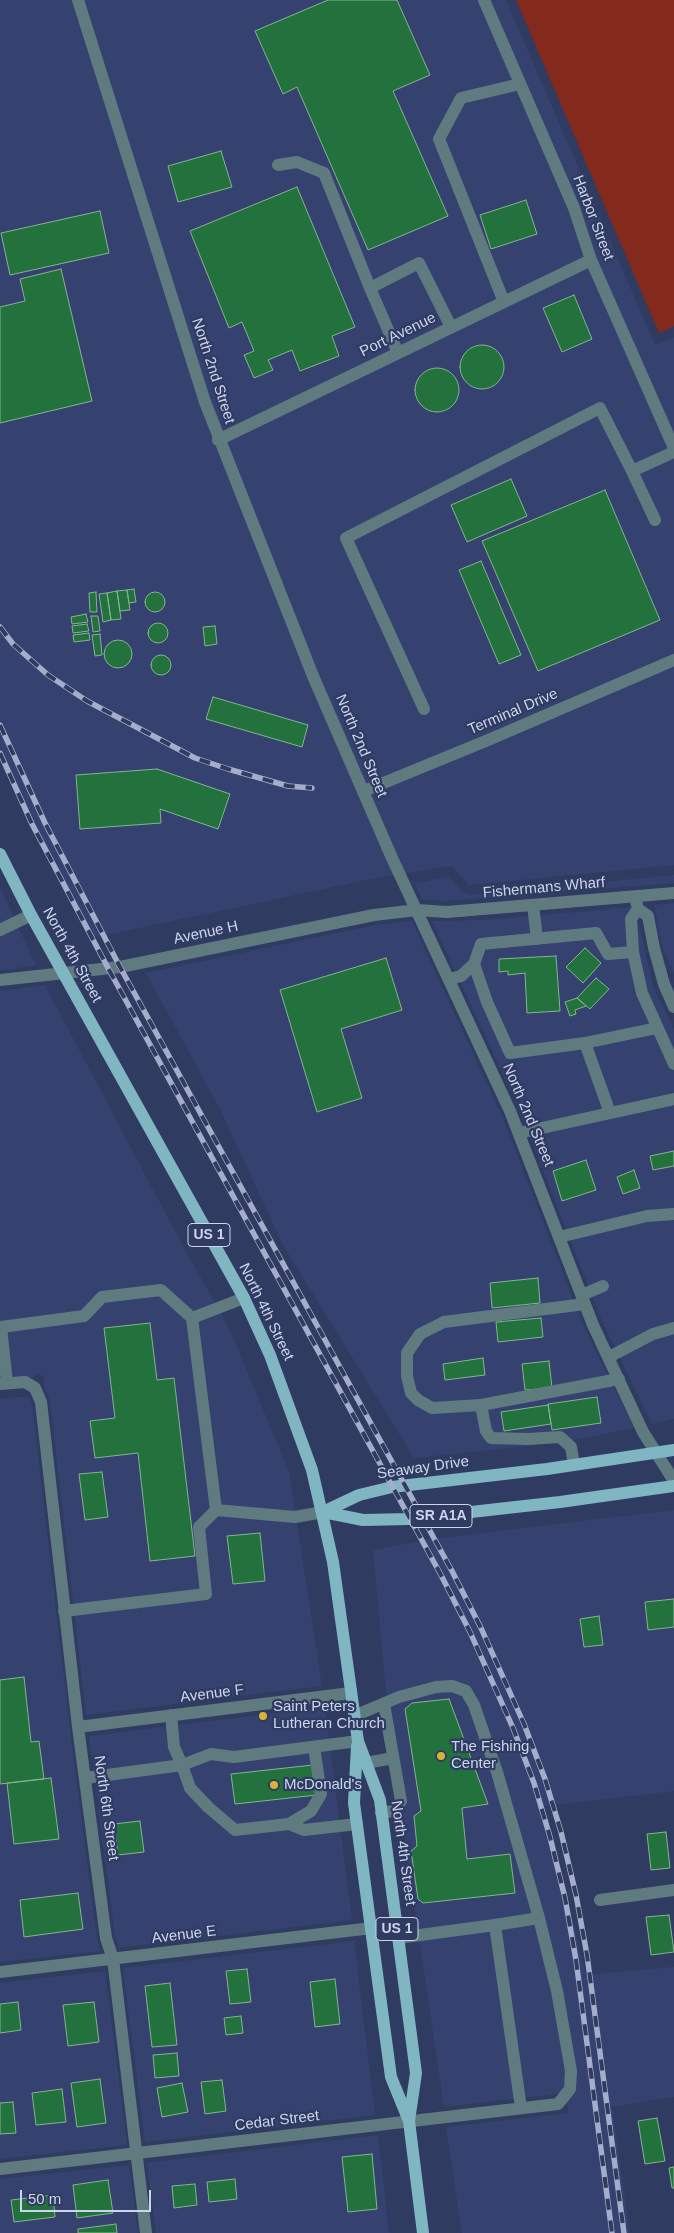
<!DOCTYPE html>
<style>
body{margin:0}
#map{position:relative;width:674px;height:2233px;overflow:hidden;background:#303b62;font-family:Arial,sans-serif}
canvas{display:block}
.scale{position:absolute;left:20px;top:2190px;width:131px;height:22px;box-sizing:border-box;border:2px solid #cdd5ed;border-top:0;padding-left:6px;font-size:15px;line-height:18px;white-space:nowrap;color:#cdd5ed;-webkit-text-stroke:4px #303b62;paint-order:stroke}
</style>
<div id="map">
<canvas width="674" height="2233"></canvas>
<div class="scale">50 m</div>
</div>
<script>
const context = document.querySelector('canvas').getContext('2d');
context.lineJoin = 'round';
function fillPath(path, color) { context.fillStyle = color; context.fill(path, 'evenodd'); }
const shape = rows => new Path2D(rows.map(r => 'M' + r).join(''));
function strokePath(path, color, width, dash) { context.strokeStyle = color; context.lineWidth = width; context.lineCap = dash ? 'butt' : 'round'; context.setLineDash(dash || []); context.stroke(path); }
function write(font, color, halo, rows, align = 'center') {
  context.font = font + ' Arial,sans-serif'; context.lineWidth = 4.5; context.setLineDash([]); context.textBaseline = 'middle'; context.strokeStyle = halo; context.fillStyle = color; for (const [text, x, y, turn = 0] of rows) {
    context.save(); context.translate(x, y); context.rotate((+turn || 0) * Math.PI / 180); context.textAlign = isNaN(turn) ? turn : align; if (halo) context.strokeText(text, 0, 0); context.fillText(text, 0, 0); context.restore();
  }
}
fillPath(shape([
 [0,0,506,0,655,345,674,337,674,865,469,885,452,866,371,879,92,938,32,824,0,746],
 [674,875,674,883,445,901,422,899,414,883,449,877,463,892,470,895],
 [0,888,36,965,0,971],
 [674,903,674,973,663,949,654,905],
 [635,907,653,987,674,1029,674,1419,652,1424,602,1321,518,1107,432,921,483,920],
 [412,921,502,1116,585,1329,634,1428,564,1442,414,1458,283,1245,220,1109,146,973,375,925],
 [45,985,178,1237,229,1328,289,1472,322,1686,86,1715,50,1401,44,1386,44,1378,40,1374,33,1377,0,1378,0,991],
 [17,1397,29,1397,32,1404,71,1738,97,1939,101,1951,0,1962,0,1399],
 [674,1510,674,1791,545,1806,586,1975,674,1967,674,2097,612,2107,630,2233,462,2233,446,2127,568,2113,566,2093,444,2107,391,1746,373,1550,432,1539],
 [325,1707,352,1920,119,1948,115,1936,89,1736],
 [354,1941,375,2115,145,2142,123,1968],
 [105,1971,127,2145,0,2159,0,1983],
 [378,2135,389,2233,156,2233,147,2163],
 [129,2165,138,2233,0,2233,0,2179]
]), '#354270');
fillPath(shape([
 [516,0,674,0,674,326,659,333]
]), '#832a1d');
const building = shape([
 [328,0,397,0,430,75,393,91,448,216,368,250,297,87,283,94,255,31,328,0],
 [221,151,232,187,178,202,168,166,221,151],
 [297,187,355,327,332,336,339,356,300,371,292,350,268,360,273,370,254,378,244,355,254,351,242,322,229,328,190,231,297,187],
 [526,200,537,234,491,249,480,215,526,200],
 [100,211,109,253,10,275,1,233,100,211],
 [61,269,92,401,0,423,0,307,25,301,20,279,61,269],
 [574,295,592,339,562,352,543,308,574,295],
 '460 367a22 22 0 1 1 44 0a22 22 0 1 1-44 0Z',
 '415 390a22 22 0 1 1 44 0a22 22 0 1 1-44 0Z',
 [511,479,527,516,467,542,451,505,511,479],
 [605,490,660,620,538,671,482,541,605,490],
 [481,561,521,655,499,664,459,570,481,561],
 [134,589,136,602,129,603,127,590,134,589],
 [127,590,130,610,120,611,117,591,127,590],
 [117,591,121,619,111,620,107,593,117,591],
 '145 602a10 10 0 1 1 20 0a10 10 0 1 1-20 0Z',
 [96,592,97,612,90,612,89,593,96,592],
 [107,593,111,620,103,622,99,594,107,593],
 [86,614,88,622,72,624,71,617,86,614],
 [91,616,98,616,100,631,93,632,91,616],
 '148 633a10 10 0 1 1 20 0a10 10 0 1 1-20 0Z',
 [87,624,89,631,73,633,72,626,87,624],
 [215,626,217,644,205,646,203,627,215,626],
 [89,633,90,640,74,642,73,635,89,633],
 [100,634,102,655,95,656,92,635,100,634],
 '104 654a14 14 0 1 1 28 0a14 14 0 1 1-28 0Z',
 '151 665a10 10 0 1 1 20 0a10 10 0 1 1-20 0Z',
 [213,697,308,725,302,747,206,719,213,697],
 [157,769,230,794,218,829,160,809,161,823,80,829,76,775,157,769],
 [585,948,601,963,583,983,566,967,585,948],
 [556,956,560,1011,527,1013,525,973,508,975,508,971,499,972,499,959,556,956],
 [386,958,402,1010,341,1029,362,1098,317,1112,280,990,386,958],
 [596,978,609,989,590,1009,577,998,596,978],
 [577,998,586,1006,575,1010,576,1014,570,1016,565,1002,577,998],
 [674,1151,674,1166,653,1170,650,1156,674,1151],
 [586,1160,596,1190,562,1201,553,1171,586,1160],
 [634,1170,640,1188,623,1194,617,1177,634,1170],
 [538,1278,540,1303,492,1308,490,1283,538,1278],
 [541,1318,543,1337,498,1342,496,1322,541,1318],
 [150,1323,157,1380,174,1378,195,1556,150,1561,138,1453,95,1458,90,1421,115,1418,104,1328,150,1323],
 [483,1358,485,1375,445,1380,443,1364,483,1358],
 [549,1361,552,1388,525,1390,522,1364,549,1361],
 [597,1397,601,1423,552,1430,548,1404,597,1397],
 [548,1405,551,1424,504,1431,501,1412,548,1405],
 [102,1472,108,1517,85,1520,79,1474,102,1472],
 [260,1533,265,1581,233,1584,227,1536,260,1533],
 [674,1599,674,1627,648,1630,645,1602,674,1599],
 [599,1616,603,1645,584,1647,580,1619,599,1616],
 [24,1677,31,1742,39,1741,44,1779,0,1784,0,1680,24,1677],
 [449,1699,488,1804,462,1808,467,1859,510,1854,515,1893,423,1903,418,1899,411,1851,417,1846,414,1816,421,1811,405,1709,412,1703,449,1699],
 [313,1765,317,1795,235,1804,231,1774,313,1765],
 [51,1778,59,1839,14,1844,7,1783,51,1778],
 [140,1821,144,1852,118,1855,114,1824,140,1821],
 [666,1832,670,1868,651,1870,647,1834,666,1832],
 [78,1893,83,1929,24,1937,20,1900,78,1893],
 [669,1915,674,1952,651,1955,646,1917,669,1915],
 [247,1969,251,2002,230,2004,226,1971,247,1969],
 [335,1979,340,2024,315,2027,310,1982,335,1979],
 [170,1983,177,2045,152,2047,145,1986,170,1983],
 [18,2002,21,2030,0,2033,0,2004,18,2002],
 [94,2002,99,2042,68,2046,63,2005,94,2002],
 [241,2016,243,2033,226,2035,224,2018,241,2016],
 [177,2053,179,2076,155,2078,153,2055,177,2053],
 [100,2079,106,2123,77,2127,71,2083,100,2079],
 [222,2080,226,2111,205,2114,201,2082,222,2080],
 [182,2083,188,2112,162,2117,157,2088,182,2083],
 [62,2089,66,2122,36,2125,32,2093,62,2089],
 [13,2102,16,2133,0,2134,0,2103,13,2102],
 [657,2118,665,2161,645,2164,638,2121,657,2118],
 [372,2154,377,2209,348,2212,342,2157,372,2154],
 [674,2167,674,2188,672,2188,669,2168,674,2167],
 [235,2179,237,2199,209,2202,207,2182,235,2179],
 [108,2180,113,2213,77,2218,73,2185,108,2180],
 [195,2184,197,2205,174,2208,172,2186,195,2184],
 [53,2195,55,2217,14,2222,11,2200,53,2195],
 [116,2224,117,2233,78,2233,78,2229,116,2224]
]);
fillPath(building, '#23723e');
strokePath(building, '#86b390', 1);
strokePath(shape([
 [78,0,205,402,313,676,392,858,510,1111,593,1325,643,1432,674,1481],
 [484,0,574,208,591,260,674,448],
 [278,165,297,162,324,173,370,288,419,263,451,327],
 [370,288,398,353],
 [504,302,439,139,461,98,520,84],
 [218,440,591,260],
 [655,520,632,471,674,452],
 [424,709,346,538,600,408,632,471],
 [364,791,493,738,674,660],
 [636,901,638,909,648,916,654,948,664,984,674,1007],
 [533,905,537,939],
 [638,909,631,919,633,952,642,993,674,1064],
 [0,930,31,915],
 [474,964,487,1002,510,1053,585,1043,657,1028],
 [450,979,461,976,474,964,481,944,596,933,608,954,633,952],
 [0,980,120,967,374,915,417,910,447,912,483,909,674,893],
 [585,1043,610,1113],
 [519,1133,674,1099],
 [559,1237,647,1216,674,1214],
 [582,1295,603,1286],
 [244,1298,192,1318,216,1510,295,1517,323,1512],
 [609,1357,653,1334,674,1328],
 [7,1383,1,1327,84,1316,102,1297,161,1290,192,1318],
 [0,1384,25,1382,35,1388,41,1402,78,1727,106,1938,113,1959,146,2233],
 [481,1405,432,1408,418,1400,411,1393,407,1376,407,1353,420,1334,444,1322,585,1304],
 [574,1465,571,1447,560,1437,528,1439,491,1438,486,1431,481,1405,619,1379],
 [64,1611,206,1594,199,1527,216,1510],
 [354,1716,399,1697,436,1687,452,1686,466,1691,474,1705,497,1772,539,1918],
 [78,1727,351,1693],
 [314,1747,321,1794,311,1811,289,1824,235,1830,208,1807,190,1788,182,1765,211,1754,234,1757,358,1741],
 [366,1763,393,1758],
 [85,1778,182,1765,174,1747,171,1715],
 [381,1813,393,1811,401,1801,384,1704],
 [289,1824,304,1830,357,1824],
 [600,1900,674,1890],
 [398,1938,495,1925,521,2108],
 [0,1972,372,1928],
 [0,2169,558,2104,570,2089,571,2071,557,1991,539,1918,495,1925]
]), '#607b80', 12);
strokePath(shape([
 [0,854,31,915,244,1298,270,1355,312,1470,333,1562,358,1741,380,1800,416,2073,409,2121],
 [323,1512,359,1495,392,1487,547,1469,674,1450],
 [323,1512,363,1520,409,1519,560,1502,674,1486],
 [357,1746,354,1803,391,2077,409,2121,423,2233]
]), '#7fb6c1', 12);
const rail = shape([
 [0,627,13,644,48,675,87,701,195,758,228,769,288,786,312,788],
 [0,725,45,823,120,967,452,1571,481,1628,524,1724,545,1779,561,1832,576,1895,587,1955,624,2233],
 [0,753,32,824,108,968,441,1575,470,1632,513,1728,534,1783,550,1837,565,1898,576,1960,612,2233]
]);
strokePath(rail, '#a4adc9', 5.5);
strokePath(rail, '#303b62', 4, [11]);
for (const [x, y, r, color] of [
 [263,1716,5,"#d9b334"],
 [441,1756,5,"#d9b334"],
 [274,1785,5,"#d9b334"]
]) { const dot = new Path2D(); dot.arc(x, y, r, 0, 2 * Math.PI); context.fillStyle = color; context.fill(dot); strokePath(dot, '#303b62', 2); }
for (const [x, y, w] of [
 [209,1235,42],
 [441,1516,62],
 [397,1929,42]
]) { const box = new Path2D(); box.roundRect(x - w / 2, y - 11.5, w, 23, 4); context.fillStyle = '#303b62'; context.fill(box); strokePath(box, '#cdd5ed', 1); }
write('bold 14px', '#cdd5ed', null, [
 ["US 1",209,1235],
 ["SR A1A",441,1516],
 ["US 1",397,1929]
]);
write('15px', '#cdd5ed', '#303b62', [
 ["Harbor Street",593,218,69],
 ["Port Avenue",398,335,-26],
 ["North 2nd Street",213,371,72],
 ["Terminal Drive",513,712,-23],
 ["North 2nd Street",361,746,67],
 ["Fishermans Wharf",544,888,-5],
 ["Avenue H",206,933,-12],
 ["North 4th Street",72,955,61],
 ["North 2nd Street",528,1115,67],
 ["North 4th Street",266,1312,64],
 ["Seaway Drive",423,1468,-8],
 ["Avenue F",212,1694,-7],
 ["North 6th Street",106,1808,82],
 ["North 4th Street",403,1853,82],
 ["Avenue E",184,1935,-7],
 ["Cedar Street",277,2121,-7]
]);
write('15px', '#cdd5ed', '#303b62', [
 ["Saint Peters",273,1707],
 ["Lutheran Church",273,1724],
 ["The Fishing",451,1747],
 ["Center",451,1764],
 ["McDonald's",284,1785]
], 'left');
</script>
